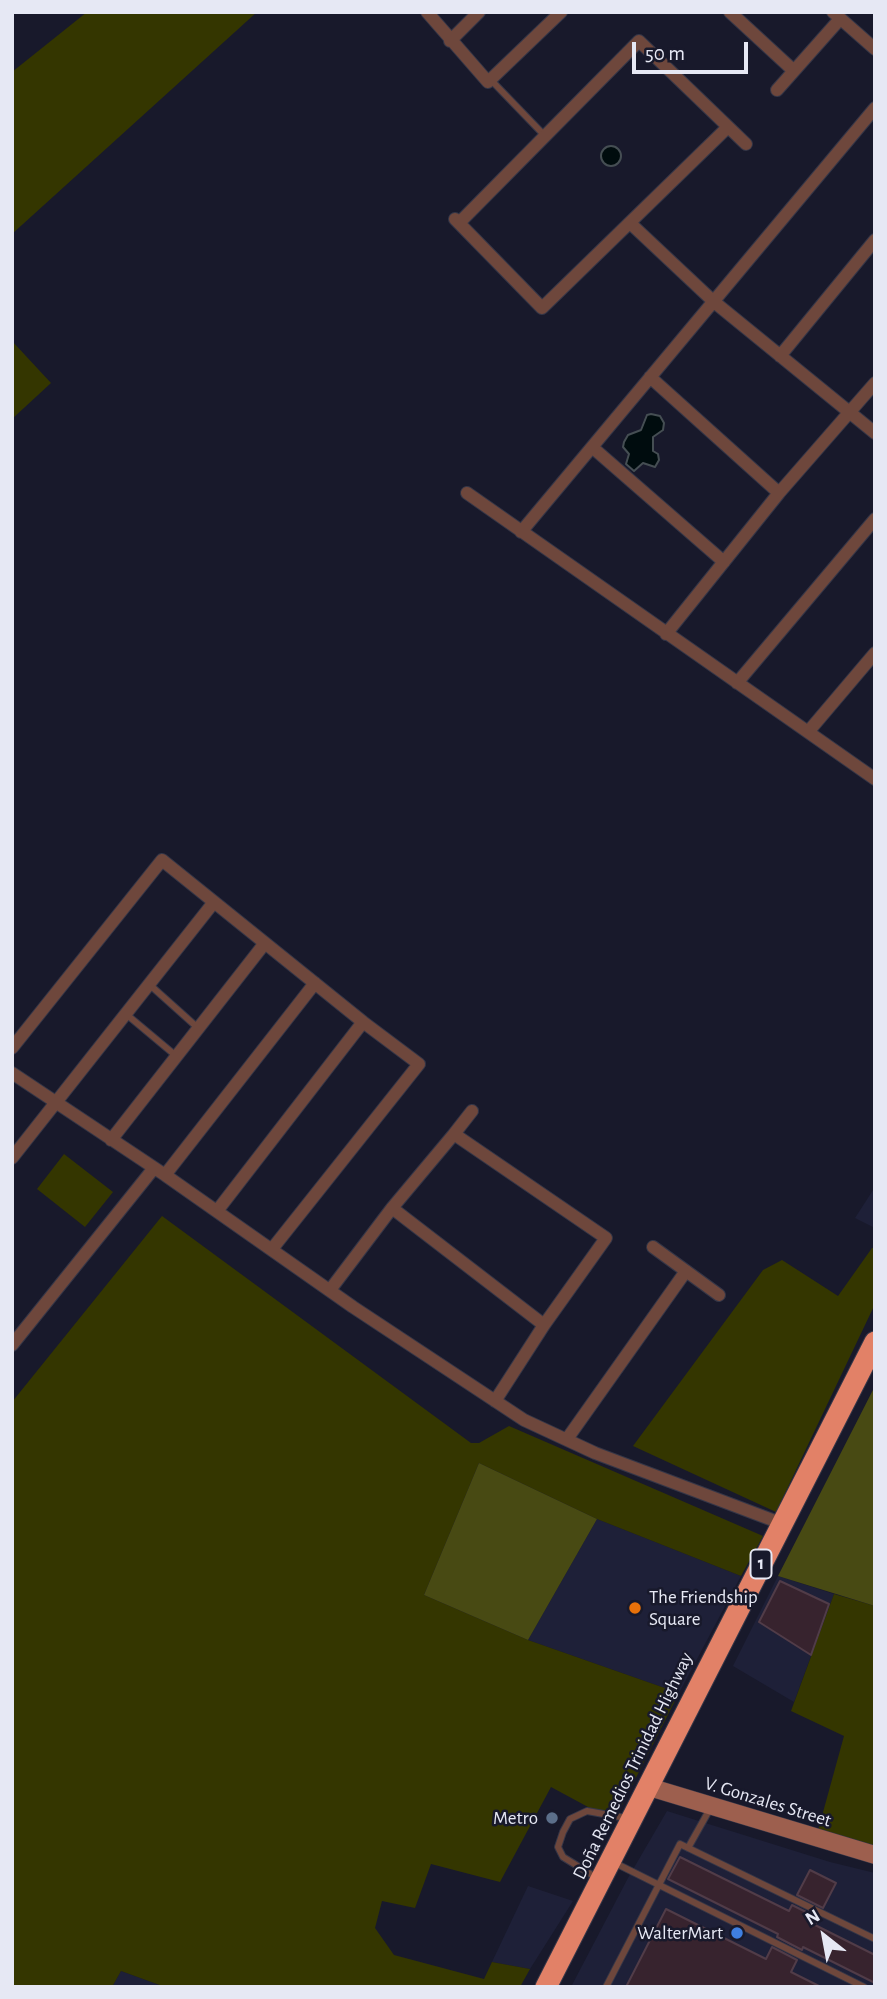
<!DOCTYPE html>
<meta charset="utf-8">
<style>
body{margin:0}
#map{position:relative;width:887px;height:1999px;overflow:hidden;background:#18192b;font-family:"Alegreya Sans",sans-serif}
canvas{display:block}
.frame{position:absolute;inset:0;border:14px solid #e6e8f4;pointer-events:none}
.north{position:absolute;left:789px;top:1901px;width:70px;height:70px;-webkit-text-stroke:5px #18192b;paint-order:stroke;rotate:329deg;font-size:19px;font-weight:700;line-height:28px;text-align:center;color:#e6e8f4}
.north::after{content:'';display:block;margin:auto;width:24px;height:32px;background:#e6e8f4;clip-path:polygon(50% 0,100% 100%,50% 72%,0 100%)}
.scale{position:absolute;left:632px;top:42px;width:116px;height:32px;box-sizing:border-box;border:4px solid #e6e8f4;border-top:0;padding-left:9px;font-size:21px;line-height:24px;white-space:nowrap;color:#e6e8f4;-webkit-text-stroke:5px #18192b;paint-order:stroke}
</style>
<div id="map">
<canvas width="887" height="1999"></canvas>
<div class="frame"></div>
<div class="north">N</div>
<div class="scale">50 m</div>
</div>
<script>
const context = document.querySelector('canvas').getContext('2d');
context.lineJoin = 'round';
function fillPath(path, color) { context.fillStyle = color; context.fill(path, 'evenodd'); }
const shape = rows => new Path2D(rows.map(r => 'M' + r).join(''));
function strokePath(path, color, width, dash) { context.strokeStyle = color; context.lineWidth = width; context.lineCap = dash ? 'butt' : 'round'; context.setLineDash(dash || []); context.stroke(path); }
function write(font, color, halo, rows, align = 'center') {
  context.font = font + ' "Alegreya Sans",sans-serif'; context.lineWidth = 5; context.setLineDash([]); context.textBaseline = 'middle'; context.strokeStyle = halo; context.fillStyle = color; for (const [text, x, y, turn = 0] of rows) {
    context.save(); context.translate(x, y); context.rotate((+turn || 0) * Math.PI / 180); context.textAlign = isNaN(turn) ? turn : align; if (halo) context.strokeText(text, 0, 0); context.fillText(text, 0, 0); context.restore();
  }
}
fillPath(shape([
 [875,1187,875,1228,855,1218],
 [597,1519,741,1576,679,1693,528,1640],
 [778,1576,834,1594,794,1702,733,1666],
 [667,1811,830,1862,875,1873,875,1987,571,1987,628,1878],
 [528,1886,573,1901,530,1969,492,1962],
 [121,1971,165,1987,112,1987]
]), '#1e2038');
fillPath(shape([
 [87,12,257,12,12,234,12,72],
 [12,341,51,383,12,419],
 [64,1154,113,1192,85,1227,37,1189],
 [162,1216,471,1443,479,1443,509,1426,763,1536,741,1576,597,1519,479,1463,424,1595,528,1640,679,1693,614,1821,551,1787,500,1882,431,1864,415,1908,382,1901,375,1928,394,1955,484,1979,492,1962,530,1969,520,1987,165,1987,121,1971,112,1987,12,1987,12,1402],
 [872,1248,875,1248,875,1304,776,1512,633,1446,763,1270,782,1260,838,1296],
 [834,1594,875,1606,875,1851,817,1834,844,1736,791,1711]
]), '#343600');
fillPath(shape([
 [875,1386,875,1606,778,1576],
 [479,1463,597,1519,528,1640,424,1595]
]), '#484a13');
const water = shape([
 '601 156a10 10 0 1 1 20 0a10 10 0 1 1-20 0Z',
 [651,414,660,416,664,423,663,430,653,437,653,451,658,454,659,460,655,467,643,463,634,471,626,464,629,454,623,447,624,442,628,435,641,430,647,415,651,414]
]);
fillPath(water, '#000c0e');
strokePath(water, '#454e53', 2);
const building = shape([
 [780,1581,829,1604,811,1655,759,1622,780,1581],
 [680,1857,789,1911,792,1905,818,1918,815,1925,875,1955,875,1983,803,1947,802,1950,777,1937,778,1934,668,1879,680,1857],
 [810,1870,836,1883,823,1908,797,1895,810,1870],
 [666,1909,766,1959,772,1947,797,1960,791,1972,821,1987,626,1987,666,1909]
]);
fillPath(building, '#37232e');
strokePath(building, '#513c48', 2);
const lane = shape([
 [491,80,545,136],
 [150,985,198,1028],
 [126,1014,175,1055],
 [688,1848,711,1807],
 [615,1863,864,1987],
 [597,1878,563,1857,558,1847,563,1832,570,1819,587,1811,626,1818],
 [606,1987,680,1844,875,1939]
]);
const street = shape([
 [427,12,488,82,561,12],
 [730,12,794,71],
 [833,12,875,49],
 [450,41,479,12],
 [777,90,840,19],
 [455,219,542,308,728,127],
 [459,223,639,41,746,144],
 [630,223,713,301,875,433],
 [780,356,875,240],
 [650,377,779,493],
 [592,447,724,562],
 [467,493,875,779],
 [521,532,875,108],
 [666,634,779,493,875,383],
 [737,683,875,519],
 [808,732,875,653],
 [12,1048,162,860,363,1022,419,1064,272,1249],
 [12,1073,165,1175,353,1307,524,1420,595,1453,783,1524],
 [454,1134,472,1111],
 [111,1140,265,943],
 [12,1158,214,902],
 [165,1175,315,983],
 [392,1208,544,1325],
 [217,1211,363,1022],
 [653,1247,719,1295],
 [330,1290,392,1208,454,1134,606,1238,544,1325,495,1401],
 [12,1345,154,1168],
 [567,1439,686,1271]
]);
const secondary = shape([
 [649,1787,875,1855]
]);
const highway = shape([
 [546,1987,875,1342]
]);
strokePath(lane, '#353647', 8);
strokePath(street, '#353647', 14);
strokePath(secondary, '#353647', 19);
strokePath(highway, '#353647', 23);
strokePath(lane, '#6e473c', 6);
strokePath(street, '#6e473c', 12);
strokePath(secondary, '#9d5f4e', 18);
strokePath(highway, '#e28167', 21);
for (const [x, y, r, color] of [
 [635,1608,7,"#e8710a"],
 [552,1818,7,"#5c6f8a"],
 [737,1933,7,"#3f7fe0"]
]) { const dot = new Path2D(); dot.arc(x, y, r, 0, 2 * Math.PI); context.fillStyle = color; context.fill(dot); strokePath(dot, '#18192b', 2.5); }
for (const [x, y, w] of [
 [761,1564,21]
]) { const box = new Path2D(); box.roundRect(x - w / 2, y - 14.5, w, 29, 5); context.fillStyle = '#18192b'; context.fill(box); strokePath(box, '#e6e8f4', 2); }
write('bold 18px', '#e6e8f4', null, [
 ["1",761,1564]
]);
write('19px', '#e6e8f4', '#18192b', [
 ["The Friendship",649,1597,"left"],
 ["Square",649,1619,"left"],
 ["Metro",538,1818],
 ["WalterMart",723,1933]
], 'right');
write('19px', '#e6e8f4', '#18192b', [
 ["Doña Remedios Trinidad Highway",633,1766,-64],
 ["V. Gonzales Street",768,1802,17]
]);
</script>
